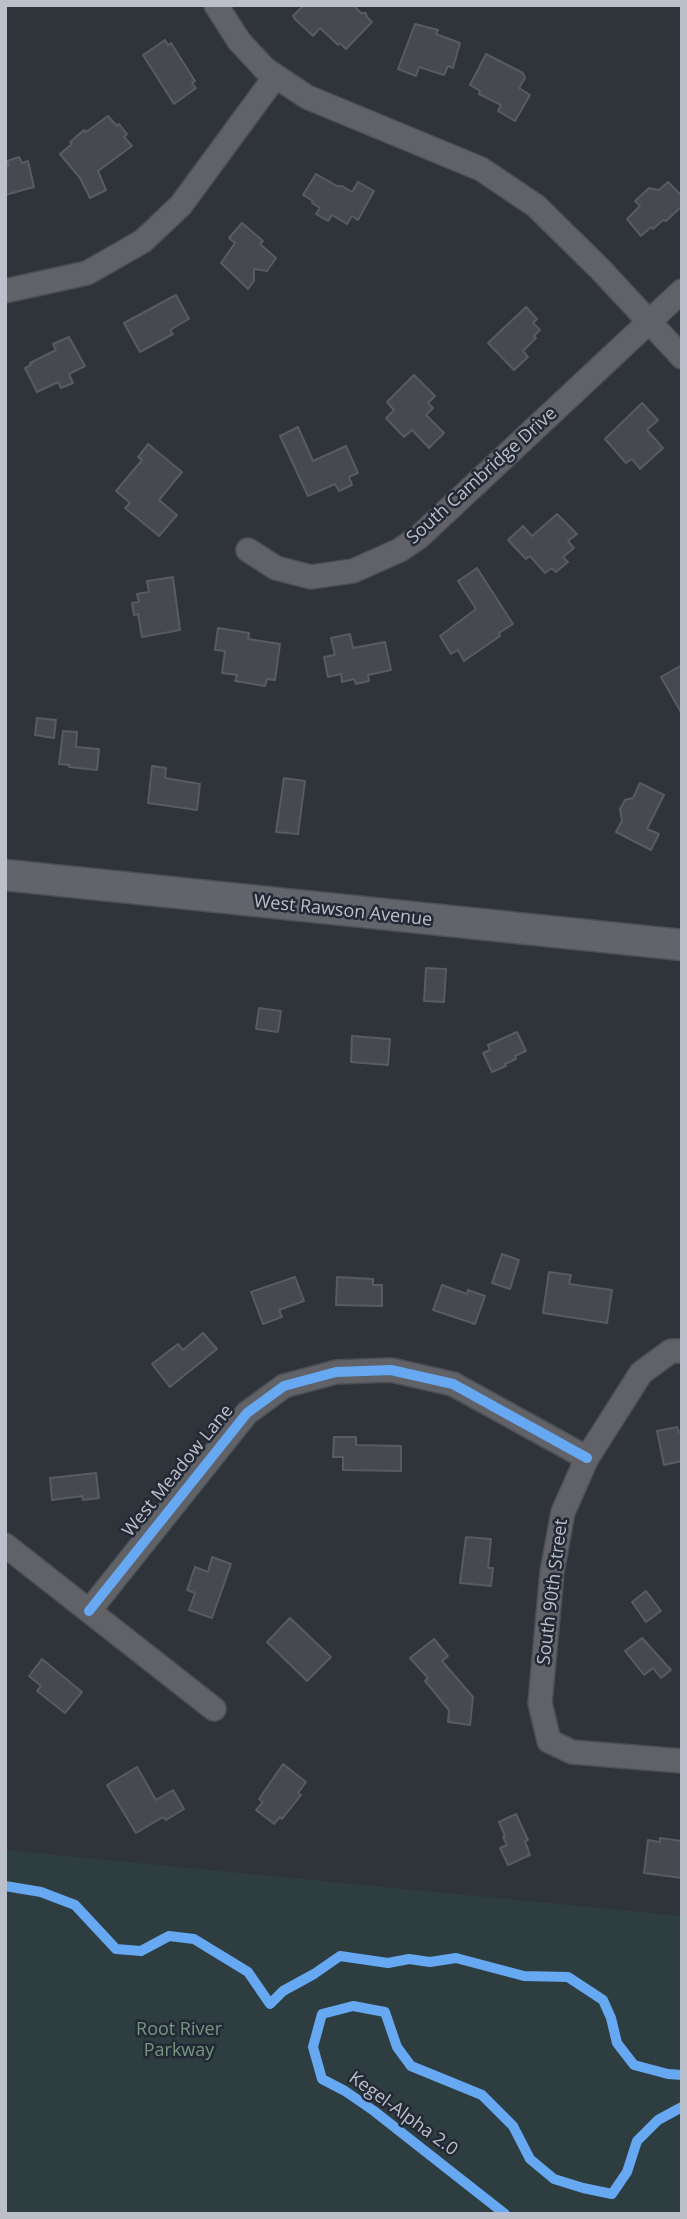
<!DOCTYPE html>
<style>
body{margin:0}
#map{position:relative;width:687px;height:2219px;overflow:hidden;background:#2f333a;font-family:"Open Sans",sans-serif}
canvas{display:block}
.frame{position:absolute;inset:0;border:7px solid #bbc0ca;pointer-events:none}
</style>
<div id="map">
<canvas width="687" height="2219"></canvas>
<div class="frame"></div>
</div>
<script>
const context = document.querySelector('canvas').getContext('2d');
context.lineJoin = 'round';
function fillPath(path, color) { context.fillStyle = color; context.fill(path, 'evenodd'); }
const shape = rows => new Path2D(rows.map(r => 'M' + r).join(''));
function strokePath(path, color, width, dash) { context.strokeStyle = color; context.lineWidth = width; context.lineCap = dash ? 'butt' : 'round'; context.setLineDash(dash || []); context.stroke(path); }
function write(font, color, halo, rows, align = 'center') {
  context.font = font + ' "Open Sans",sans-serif'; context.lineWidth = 5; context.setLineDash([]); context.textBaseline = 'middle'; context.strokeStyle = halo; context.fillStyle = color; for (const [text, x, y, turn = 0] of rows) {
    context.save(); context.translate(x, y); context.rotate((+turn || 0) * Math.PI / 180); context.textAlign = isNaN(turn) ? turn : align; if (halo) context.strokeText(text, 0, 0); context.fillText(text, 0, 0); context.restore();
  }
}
fillPath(shape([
 [5,1850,682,1916,682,2214,5,2214]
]), '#2d3d40');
const building = shape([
 [304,5,353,5,361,13,366,13,367,17,372,22,346,49,340,43,338,45,320,28,313,36,295,19,293,16,304,5],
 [415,24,438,30,436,34,460,43,453,68,448,66,444,75,419,67,416,76,398,69,415,24],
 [165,40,168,45,171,43,195,81,192,83,196,88,174,104,143,55,165,40],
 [486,54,523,73,525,78,519,88,530,95,515,121,498,111,501,105,479,94,480,91,470,85,486,54],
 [108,116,117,126,119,124,127,134,124,137,132,146,98,171,106,190,90,198,80,178,60,154,72,144,70,142,84,130,86,132,108,116],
 [19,157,22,163,28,161,34,187,5,195,5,167,9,165,7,161,19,157],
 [316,174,337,186,342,186,352,192,358,182,374,191,358,220,352,216,347,224,332,215,328,221,316,214,320,208,312,203,313,201,303,195,316,174],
 [668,182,682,196,682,206,666,221,663,220,653,229,651,227,641,236,627,219,640,206,635,201,649,188,659,190,668,182],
 [242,223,263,241,260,244,276,258,267,271,254,269,254,281,248,289,221,263,235,243,229,238,242,223],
 [176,295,189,319,170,330,173,334,140,352,124,323,176,295],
 [526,307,537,319,533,323,540,330,534,336,536,338,523,351,528,357,514,370,488,343,526,307],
 [69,337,85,366,69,374,73,383,61,388,58,382,37,392,25,368,31,365,30,363,56,350,53,344,69,337],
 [414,375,435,396,428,403,433,408,426,415,444,433,429,448,412,430,404,437,386,418,394,410,387,402,414,375],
 [642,403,658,420,647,430,663,448,640,469,632,459,626,463,605,439,642,403],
 [298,427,313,461,346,446,358,473,349,477,352,485,339,491,335,484,308,496,280,436,298,427],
 [148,444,182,472,159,500,177,515,159,536,125,508,130,503,116,491,142,460,138,457,148,444],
 [557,514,577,534,568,541,574,548,563,557,568,562,556,572,552,568,545,573,530,556,526,559,508,540,523,526,532,536,557,514],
 [477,568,513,624,499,633,500,636,464,661,458,650,451,654,440,636,476,609,458,581,477,568],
 [173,577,180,630,142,637,138,614,134,615,132,603,139,602,137,594,149,592,147,581,173,577],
 [218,628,249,633,248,639,280,644,275,680,267,679,265,686,235,681,237,675,222,673,225,651,215,650,218,628],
 [350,634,353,648,385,642,391,670,368,675,369,681,356,684,354,679,342,682,341,674,328,677,324,657,335,655,331,638,350,634],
 [682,665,682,714,661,677,682,665],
 [37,718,56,720,54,738,35,735,37,718],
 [63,731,77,732,76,747,99,749,97,770,69,767,70,765,59,764,63,731],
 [152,766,166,768,165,778,200,784,197,810,148,803,152,766],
 [284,778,305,781,298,834,276,832,284,778],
 [640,783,664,795,647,829,659,834,651,850,616,832,622,821,620,809,625,800,633,798,640,783],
 [426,968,446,969,444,1002,424,1001,426,968],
 [259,1008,281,1011,278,1032,256,1029,259,1008],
 [517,1032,526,1051,515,1056,516,1059,505,1064,506,1066,492,1072,483,1053,490,1050,488,1045,517,1032],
 [352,1036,390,1039,388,1065,351,1062,352,1036],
 [502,1254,519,1260,510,1289,492,1283,502,1254],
 [549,1272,571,1275,569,1284,612,1290,607,1323,543,1313,549,1272],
 [295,1277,304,1301,279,1310,282,1317,263,1324,251,1292,295,1277],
 [337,1277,373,1279,373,1285,382,1285,382,1306,336,1305,337,1277],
 [442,1285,467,1294,468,1290,485,1296,475,1324,433,1310,442,1285],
 [203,1333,217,1349,170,1387,152,1364,178,1344,183,1350,203,1333],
 [677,1427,679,1432,682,1432,682,1461,664,1465,657,1431,677,1427],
 [334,1437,356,1437,356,1445,401,1446,401,1471,343,1470,343,1457,333,1457,334,1437],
 [96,1473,99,1498,83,1500,82,1496,52,1500,50,1478,96,1473],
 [466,1537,491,1539,488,1568,493,1568,491,1586,460,1583,466,1537],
 [212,1557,231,1564,212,1618,189,1610,195,1593,187,1590,195,1567,208,1572,212,1557],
 [646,1591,661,1611,646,1622,632,1602,646,1591],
 [290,1618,331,1657,307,1681,267,1642,290,1618],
 [642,1638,671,1670,661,1678,653,1668,644,1675,625,1651,642,1638],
 [434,1639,448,1656,442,1661,473,1697,470,1725,448,1722,449,1710,425,1681,428,1678,410,1658,434,1639],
 [42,1659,82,1692,65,1713,37,1691,41,1686,29,1676,42,1659],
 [283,1764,306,1782,298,1793,301,1795,282,1819,280,1817,274,1824,256,1810,263,1802,259,1799,283,1764],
 [137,1767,156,1800,173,1790,184,1809,166,1820,163,1817,136,1833,107,1785,137,1767],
 [516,1814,528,1840,525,1841,530,1855,508,1865,500,1848,507,1845,503,1837,505,1836,499,1822,516,1814],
 [660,1838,682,1841,682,1878,644,1873,648,1840,660,1842,660,1838]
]);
fillPath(building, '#46494f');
strokePath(building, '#585b62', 2);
const minor = shape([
 [216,5,239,41,265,69,307,97,481,169,536,206,600,269,682,357],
 [5,291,87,273,143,241,181,205,275,77],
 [248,550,276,568,311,577,353,571,400,550,419,537,682,291],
 [682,1351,671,1351,641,1373,587,1458,563,1512,552,1572,540,1703,549,1741,572,1752,682,1761],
 [5,1545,214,1709],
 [89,1611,247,1413,284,1386,336,1372,391,1370,453,1384,587,1458]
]);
const major = shape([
 [5,875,682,945]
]);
strokePath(minor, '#4b4e53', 26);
strokePath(major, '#4d5057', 33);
strokePath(minor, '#606268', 23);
strokePath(major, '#61646a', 30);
strokePath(shape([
 [89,1611,247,1413,284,1386,336,1372,391,1370,453,1384,587,1458],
 [5,1886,41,1892,75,1905,116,1949,141,1951,169,1936,194,1939,248,1972,270,2004,283,1991,314,1974,340,1956,388,1963,409,1959,430,1962,456,1958,524,1976,568,1977,603,2000,611,2018,617,2043,634,2065,668,2074,682,2075],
 [505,2214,374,2111,345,2091,322,2079,313,2047,322,2014,353,2006,385,2012,397,2047,411,2066,482,2095,513,2126,530,2159,554,2179,583,2188,612,2194,627,2172,637,2141,658,2120,682,2107]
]), '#66a8f1', 10);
write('18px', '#bbc0ca', '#232935', [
 ["South Cambridge Drive",482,476,-42],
 ["West Rawson Avenue",343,911,6],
 ["West Meadow Lane",178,1471,-51],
 ["South 90th Street",553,1592,-83],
 ["Kegel-Alpha 2.0",403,2114,36]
]);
write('18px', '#75977e', '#232935', [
 ["Root River",179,2030],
 ["Parkway",179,2051]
]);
</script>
